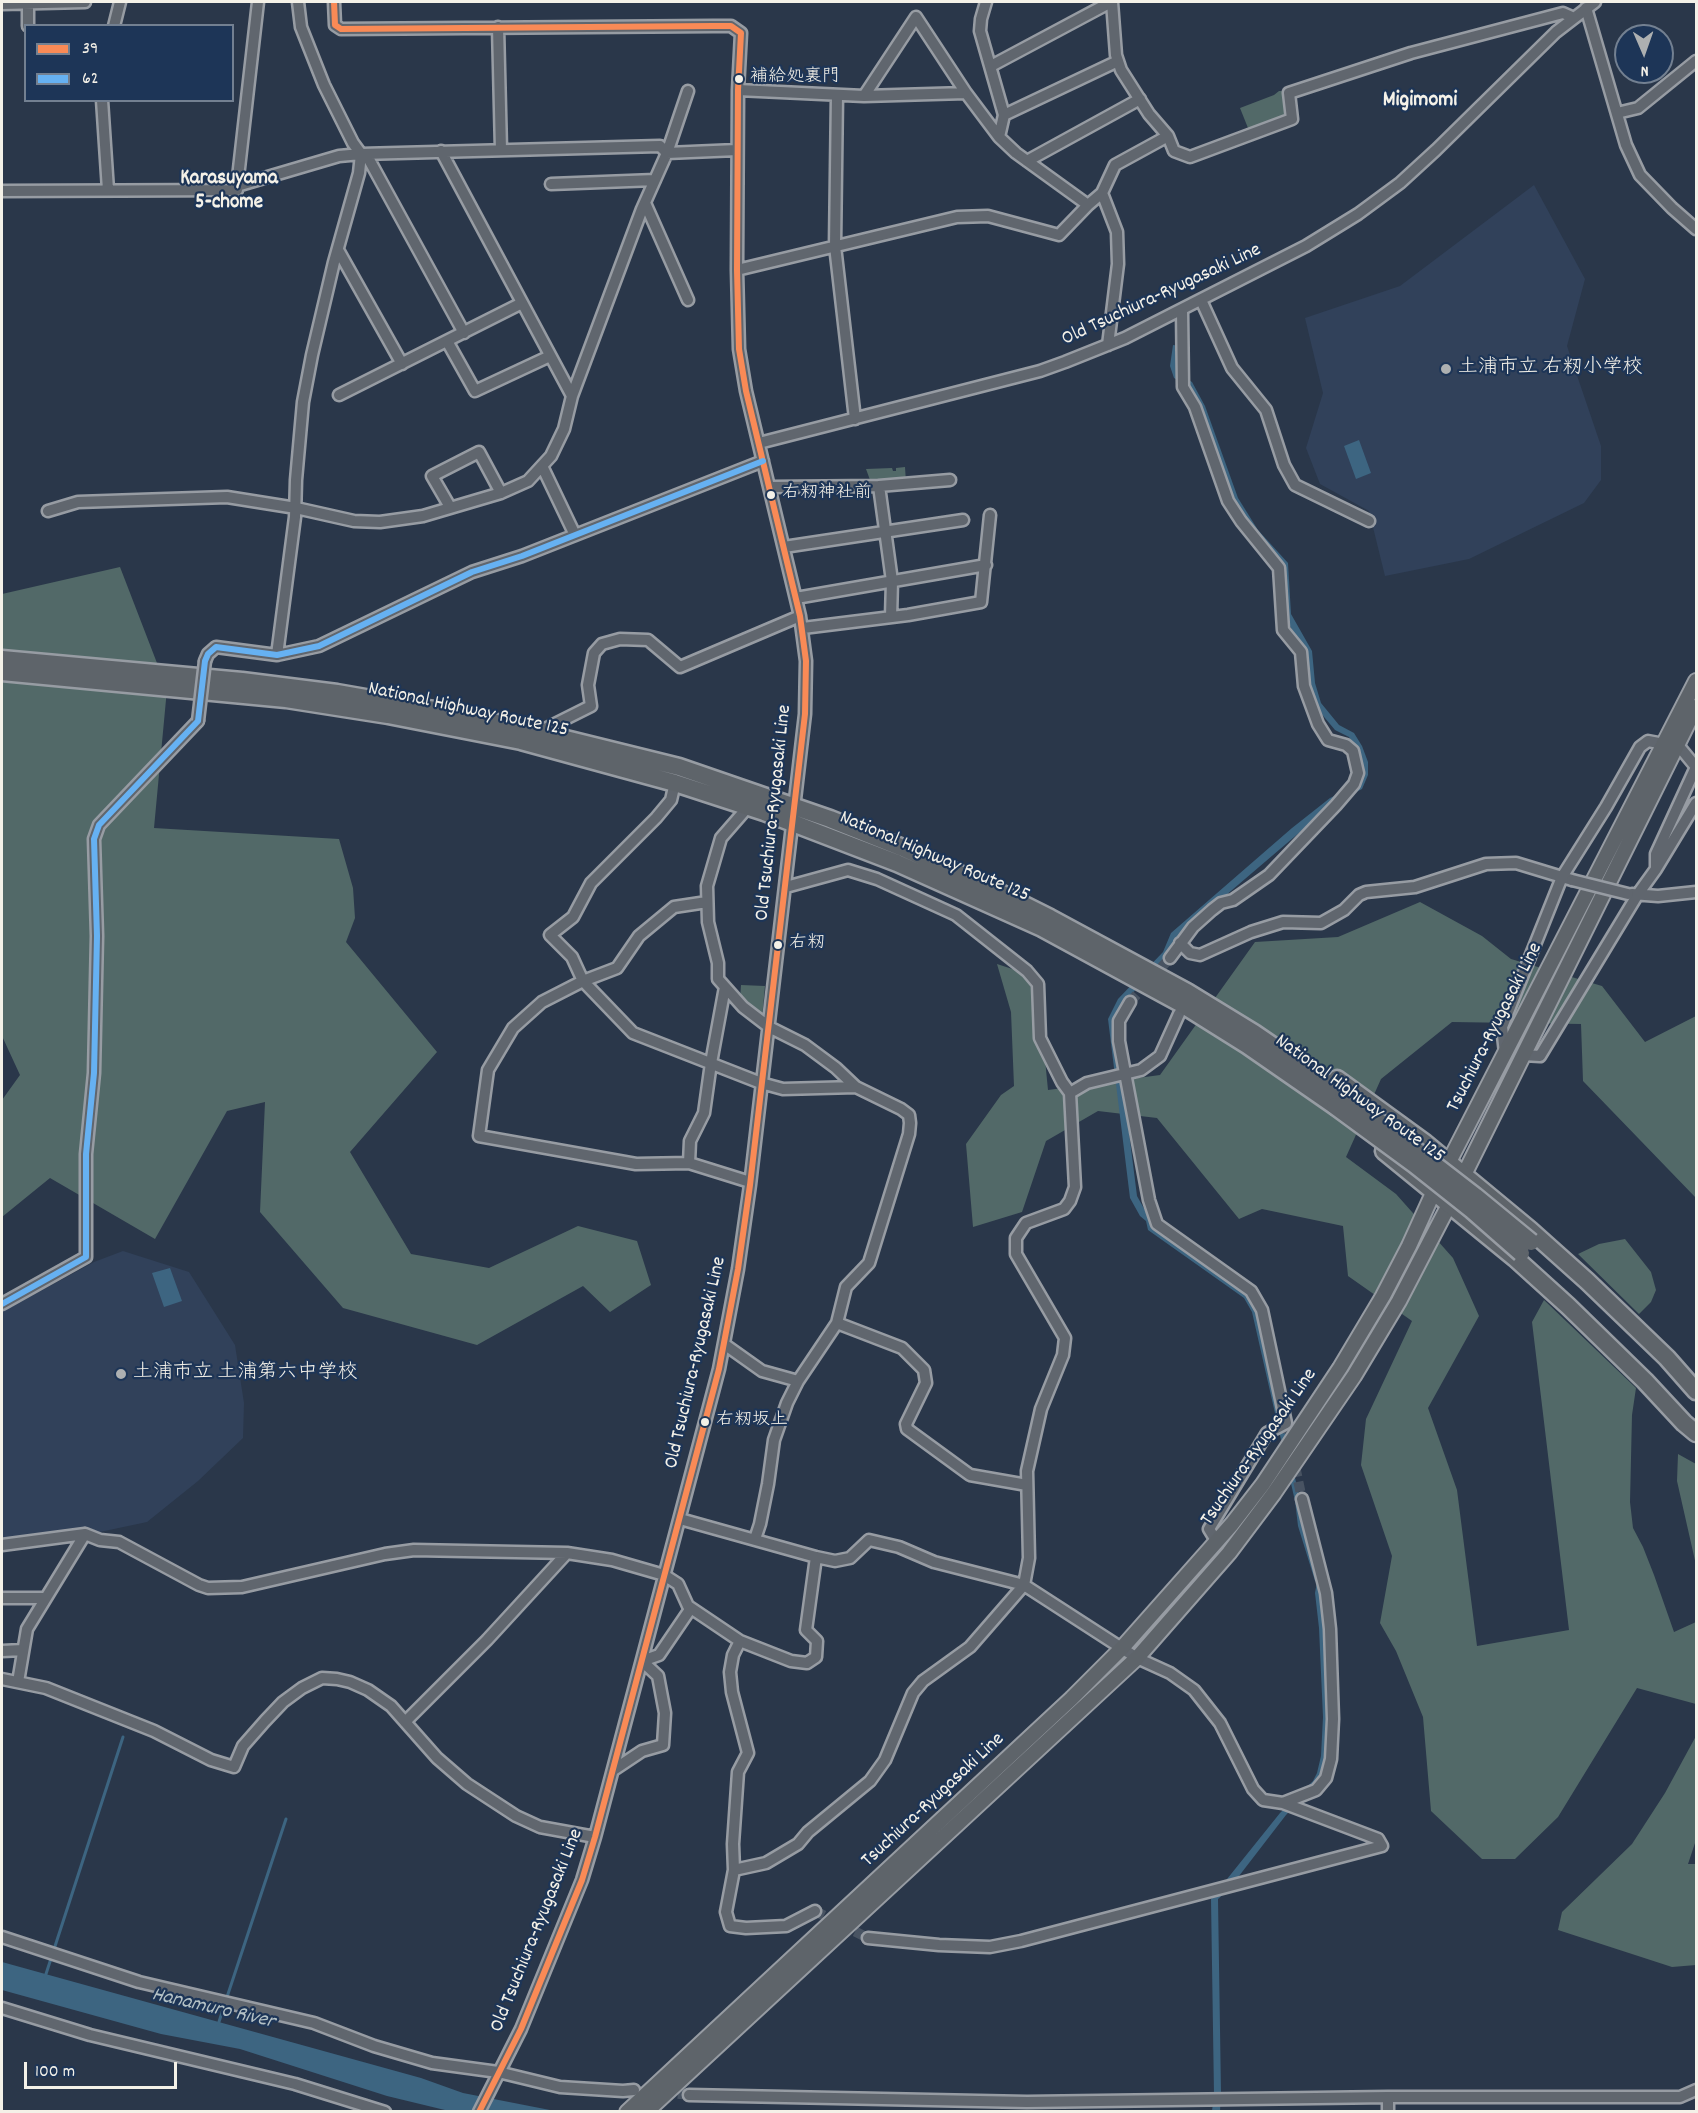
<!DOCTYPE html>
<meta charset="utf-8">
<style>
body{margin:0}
#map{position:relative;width:1698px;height:2113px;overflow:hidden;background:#2a374a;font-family:Dekko,sans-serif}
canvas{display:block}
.frame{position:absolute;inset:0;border:3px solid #f4f1e8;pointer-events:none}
.legend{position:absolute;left:24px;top:24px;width:210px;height:78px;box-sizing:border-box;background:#1d3557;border:2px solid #738091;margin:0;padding:8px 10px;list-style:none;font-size:18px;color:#f4f1e8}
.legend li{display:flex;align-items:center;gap:12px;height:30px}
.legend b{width:30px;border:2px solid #738091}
.north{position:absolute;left:1614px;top:24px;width:60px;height:60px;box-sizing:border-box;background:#1d3557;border:2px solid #738091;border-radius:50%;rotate:178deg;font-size:16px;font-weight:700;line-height:24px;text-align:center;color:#f4f1e8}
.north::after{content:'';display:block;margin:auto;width:21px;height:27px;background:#adb0b1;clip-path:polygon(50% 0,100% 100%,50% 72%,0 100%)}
.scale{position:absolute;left:24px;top:2062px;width:153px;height:27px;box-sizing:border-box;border:3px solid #f4f1e8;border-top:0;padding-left:8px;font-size:18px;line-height:21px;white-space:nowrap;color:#f4f1e8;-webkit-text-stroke:4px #1d3557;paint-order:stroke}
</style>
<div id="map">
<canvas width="1698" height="2113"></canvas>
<div class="frame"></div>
<ul class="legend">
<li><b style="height:8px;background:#f98a56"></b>39</li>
<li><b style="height:8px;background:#66b1f2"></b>62</li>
</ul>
<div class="north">N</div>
<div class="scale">100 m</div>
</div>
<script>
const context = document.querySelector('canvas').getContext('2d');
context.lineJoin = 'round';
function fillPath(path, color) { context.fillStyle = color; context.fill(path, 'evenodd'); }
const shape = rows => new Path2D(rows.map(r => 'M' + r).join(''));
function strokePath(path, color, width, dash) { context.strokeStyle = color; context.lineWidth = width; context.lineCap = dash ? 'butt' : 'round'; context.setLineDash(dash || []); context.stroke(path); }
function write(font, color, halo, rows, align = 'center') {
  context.font = font + ' Dekko,"Klee One",sans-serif'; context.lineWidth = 4.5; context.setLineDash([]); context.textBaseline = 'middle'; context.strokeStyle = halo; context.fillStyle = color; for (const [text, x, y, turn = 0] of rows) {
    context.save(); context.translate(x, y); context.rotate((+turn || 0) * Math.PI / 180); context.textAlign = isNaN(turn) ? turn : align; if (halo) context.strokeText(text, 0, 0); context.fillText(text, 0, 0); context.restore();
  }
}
fillPath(shape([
 [1534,185,1585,279,1567,346,1601,446,1601,480,1584,503,1469,559,1385,576,1369,511,1320,484,1306,448,1323,393,1305,318,1400,286],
 [123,1251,189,1272,235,1345,244,1403,243,1438,198,1481,147,1522,95,1533,2,1545,2,1312,94,1262]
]), '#31415a');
fillPath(shape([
 [1279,91,1286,91,1288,117,1248,128,1240,108,1274,95],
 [905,467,906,482,870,480,866,469,892,468,893,471,896,471,896,468],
 [120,567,167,689,154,828,339,839,353,888,355,918,346,942,437,1052,350,1152,411,1254,489,1268,578,1226,637,1241,651,1285,610,1312,583,1286,477,1345,343,1308,260,1212,265,1102,227,1111,155,1239,50,1178,2,1217,2,1100,20,1075,2,1036,2,594],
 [1420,902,1482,936,1511,959,1602,986,1645,1042,1696,1016,1696,1198,1583,1081,1581,1024,1452,1022,1381,1079,1346,1157,1396,1194,1453,1258,1479,1316,1428,1408,1457,1490,1477,1646,1569,1630,1532,1322,1544,1300,1636,1388,1632,1415,1630,1502,1633,1528,1643,1547,1654,1575,1674,1632,1696,1622,1696,1704,1637,1688,1558,1817,1515,1859,1482,1859,1431,1811,1423,1717,1396,1651,1380,1623,1392,1556,1361,1465,1366,1419,1412,1321,1348,1276,1343,1226,1262,1209,1239,1219,1157,1118,1098,1111,1046,1141,1022,1212,973,1227,966,1144,1001,1095,1014,1086,1011,1012,997,964,1037,977,1048,1090,1160,1075,1255,942,1338,937],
 [741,985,765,986,762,1018,740,1000],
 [1625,1239,1651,1272,1656,1290,1651,1302,1639,1314,1578,1254,1599,1244],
 [1678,1454,1696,1464,1696,1565,1677,1481],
 [1696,1736,1696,1840,1688,1864,1696,1864,1696,1965,1672,1967,1558,1930,1562,1912,1632,1844,1665,1793]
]), '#526968');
fillPath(shape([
 [1173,345,1180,346,1176,365,1181,375,1192,382,1205,406,1238,498,1258,530,1288,563,1291,614,1312,651,1315,683,1321,703,1339,725,1354,733,1362,746,1368,762,1368,775,1362,789,1334,803,1177,937,1168,956,1123,1003,1115,1021,1137,1196,1146,1212,1249,1293,1259,1311,1305,1524,1320,1576,1327,1628,1330,1718,1327,1758,1323,1776,1286,1815,1229,1889,1218,1899,1221,2094,1220,2111,1212,2111,1214,2095,1211,1899,1280,1813,1313,1781,1317,1773,1321,1756,1323,1717,1319,1628,1315,1593,1317,1582,1315,1581,1298,1526,1295,1501,1252,1312,1244,1298,1148,1230,1146,1221,1140,1216,1130,1198,1108,1019,1118,999,1163,952,1171,933,1292,828,1330,798,1357,785,1356,749,1349,737,1335,730,1314,705,1308,685,1305,652,1284,616,1282,566,1231,501,1186,385,1174,378,1170,366],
 [1359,440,1371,473,1356,479,1344,446],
 [170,1268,182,1301,164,1307,152,1273],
 [2,1962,421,2078,463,2093,555,2111,449,2111,387,2096,240,2049,161,2034,2,1990]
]), '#3d6581');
strokePath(shape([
 [45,1977,123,1737],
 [226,2000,286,1819],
 [218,2025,224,2006]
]), '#3d6581', 3);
strokePath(shape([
 [1130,1002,1170,958],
 [1286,1423,1302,1499],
 [815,1911,868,1938],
 [663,2092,689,2095]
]), '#485362', 10, [10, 5]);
const minor = shape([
 [334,2,335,25,341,29,713,26,731,26,741,33,738,90,737,270,739,349,746,391,800,616,806,661,805,714,750,1185,738,1269,719,1369,595,1837,582,1880,521,2029,479,2112],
 [986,2,981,19,980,31,1004,115,999,137,1016,153,1088,205,1102,193,1115,165,1168,136,1149,114,1121,70,1116,55,1112,2],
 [28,3,28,26],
 [2,4,85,2],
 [1586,8,1626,145,1640,175,1672,208,1696,229],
 [114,26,120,2],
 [498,27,501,150],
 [991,66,1111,2],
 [738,90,864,96,916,17,966,93,999,137],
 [837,95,835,246,855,419],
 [864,96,966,93],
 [102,100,108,190],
 [1617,113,1638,108,1696,61],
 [1004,115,1118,61],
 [1168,136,1174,151,1190,157,1292,119,1289,93,1411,53,1563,13,1572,17],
 [441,151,572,396],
 [366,154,464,333],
 [1027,161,1140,99],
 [551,184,655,180],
 [237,186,258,2],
 [2,191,237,190,237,186,339,156,361,154,660,146,667,153,737,150],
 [1102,193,1117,232,1118,264,1108,345],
 [645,203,688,300],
 [338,250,402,364],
 [737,270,957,217,988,216,1059,235,1088,205],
 [1201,300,1232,368,1266,410,1284,465,1295,485,1369,521],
 [447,341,475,391,550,356],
 [339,395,522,303],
 [759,443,1040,371,1065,362,1125,338,1306,246,1358,214,1400,183,1436,150,1556,32,1595,2],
 [542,466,575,535],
 [879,486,892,581,891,617],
 [770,487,879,486,950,480],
 [450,507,432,476,479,452,501,493],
 [48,511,78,502,227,497,296,508,354,521,380,522,423,516,501,493,528,481,551,456,564,429,572,396,642,209,667,153,688,91],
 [784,547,963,520],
 [796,598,986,565],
 [803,628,908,615,981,602,990,515],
 [277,655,295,517,296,480,303,402,312,355,334,262,359,173,361,154,353,143,324,85,301,27,298,2],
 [205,661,208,654,216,647,277,655,319,646,472,572,522,556,763,461],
 [539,732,591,706,588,685,594,653,602,644,620,639,648,640,680,667,800,616],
 [675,783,671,800,656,818,591,883,573,917,550,935,572,957,583,981,617,968,639,936,674,907,707,902],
 [748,807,721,838,707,886,708,922,718,963,718,979,743,1007,769,1027,805,1045,836,1068,856,1087,901,1109,909,1115,910,1123,909,1134,869,1263,846,1287,837,1323,798,1381,787,1403,774,1440,768,1484,760,1524,755,1539],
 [1656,869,1656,854,1696,767,1677,744],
 [786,887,848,870,877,879,956,915,1027,971,1038,984,1040,1038,1062,1082,1070,1093],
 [1632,894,1658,896,1696,892],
 [1180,943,1190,953,1200,955,1251,932,1283,922,1321,923,1344,910,1359,895,1366,892,1415,887,1486,864,1516,863,1572,880],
 [1170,958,1193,927,1212,910,1221,903,1233,900,1269,875,1336,805,1354,784,1358,773,1353,751,1346,745,1328,740,1318,724,1304,686,1301,652,1283,630,1279,568,1241,521,1228,501,1195,407,1183,387,1182,310],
 [1130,1002,1119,1021,1119,1041,1149,1200,1157,1224,1251,1291,1262,1310,1286,1423,1267,1433,1209,1529,1217,1542],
 [1505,1053,1502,1027,1562,877,1606,807,1640,747,1648,741,1664,744],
 [1523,1055,1540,1056,1638,894,1656,869,1696,803],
 [689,1163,690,1141,704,1113,711,1063,725,987],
 [750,1182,689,1163,636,1164,479,1136,488,1070,513,1028,542,1002,583,981,633,1033,761,1083,783,1089,856,1087],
 [2,1304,86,1257,86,1154,94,1073,97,936,94,839,99,825,198,721],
 [837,1323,902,1348,924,1370,926,1383,906,1424,907,1429,970,1475,1027,1485],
 [724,1344,762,1371,798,1381],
 [680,1519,816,1557,835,1561,850,1558,869,1540,899,1547,934,1562,1024,1585,1137,1658,1170,1673,1194,1690,1220,1723,1253,1789,1263,1800,1283,1803,1378,1839,1382,1846,1021,1941,990,1947,939,1945,868,1938],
 [2,1545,85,1534,100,1540,119,1542,199,1585,208,1588,242,1587,385,1554,414,1550,567,1553,612,1560,664,1575,678,1584,688,1606,740,1641,791,1661,807,1663,816,1657,817,1641,806,1630,816,1557],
 [2,1598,44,1598],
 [740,1641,733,1655,730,1672,732,1692,748,1753,738,1772,733,1844,734,1870,726,1912,730,1926,746,1928,786,1926,815,1911],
 [2,1651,23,1650],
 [2,1679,46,1688,154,1731,211,1760,234,1767,243,1746,265,1721,283,1702,302,1688,322,1678,337,1679,350,1682,368,1690,391,1706,437,1758,467,1784,516,1816,540,1827,595,1837],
 [18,1682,27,1629,85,1534],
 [405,1722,487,1640,567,1553],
 [615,1769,642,1751,663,1745,665,1713,658,1676,642,1661,659,1655,691,1608],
 [1283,1803,1316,1790,1326,1778,1331,1759,1333,1719,1330,1629,1326,1593,1302,1499],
 [734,1870,766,1863,798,1844,808,1832,870,1781,885,1760,913,1693,923,1681,970,1647,1024,1585,1029,1558,1027,1471,1041,1409,1063,1355,1065,1338,1016,1254,1016,1238,1026,1223,1064,1209,1070,1201,1075,1187,1070,1093,1087,1083,1141,1070,1160,1056,1179,1014],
 [2,1937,139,1982,314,2023,374,2046,432,2063,498,2072,560,2087,623,2091,634,2090],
 [2,2008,90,2035,295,2084,385,2112],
 [689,2095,1027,2102,1388,2097,1680,2097,1696,2090],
 [1388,2097,1388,2112]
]);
const major = shape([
 [627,2112,1072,1698,1122,1648,1232,1524,1263,1484,1340,1368,1383,1296,1409,1246,1434,1191,1696,681],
 [646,2112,1137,1658,1229,1553,1274,1493,1354,1376,1399,1301,1450,1203,1696,707]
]);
const highway = shape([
 [2,659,242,681,337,693,440,711,525,729,679,767,830,819,903,848,988,887,1050,918,1187,992,1254,1033,1343,1094],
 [2,672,286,699,388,715,521,741,675,783,764,812,897,863,1042,928,1180,1003,1247,1045,1335,1106],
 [1337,1079,1425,1143,1530,1230,1587,1281,1667,1358,1696,1391],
 [1384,1151,1515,1258,1568,1306,1645,1381,1684,1423,1696,1433]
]);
strokePath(minor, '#979ca3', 15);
strokePath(major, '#979ca3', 18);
strokePath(highway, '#979ca3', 21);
strokePath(minor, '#60666e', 10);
strokePath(major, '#5e646a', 14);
strokePath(highway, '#5e646a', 16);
const minorBridge = shape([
 [198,721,205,661],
 [1572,880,1628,894]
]);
const highwayBridge = shape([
 [1343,1094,1475,1196,1531,1242],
 [1335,1106,1414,1164,1472,1210,1521,1253]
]);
strokePath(minorBridge, '#979ca3', 15, []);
strokePath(highwayBridge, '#979ca3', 21, []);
strokePath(minorBridge, '#60666e', 10);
strokePath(highwayBridge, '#5e646a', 16);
strokePath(shape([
 [334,2,335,25,341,29,713,26,731,26,741,33,738,90,737,270,739,349,746,391,800,616,806,661,805,714,750,1185,738,1269,719,1369,595,1837,582,1880,521,2029,479,2112]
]), '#f98a56', 6);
strokePath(shape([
 [2,1304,86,1257,86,1154,94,1073,97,936,94,839,99,825,198,721,205,661,208,654,216,647,277,655,319,646,472,572,522,556,763,461]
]), '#66b1f2', 6);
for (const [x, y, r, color] of [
 [739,79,5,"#f4f1e8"],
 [1446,369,6,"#adb0b1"],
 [771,495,5,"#f4f1e8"],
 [778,945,5,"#f4f1e8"],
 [121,1374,6,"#adb0b1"],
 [705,1422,5,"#f4f1e8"]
]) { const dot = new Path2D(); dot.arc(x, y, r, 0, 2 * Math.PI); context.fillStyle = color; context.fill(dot); strokePath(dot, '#1d3557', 2); }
write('18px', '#f4f1e8', '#1d3557', [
 ["補給処裏門",750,79],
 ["右籾神社前",782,495],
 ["右籾",789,945],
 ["右籾坂上",716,1422]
], 'left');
write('20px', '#f4f1e8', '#1d3557', [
 ["Old Tsuchiura-Ryugasaki Line",1162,296,-25],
 ["National Highway Route 125",468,711,12],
 ["Old Tsuchiura-Ryugasaki Line",775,813,-84],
 ["National Highway Route 125",934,858,23],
 ["Tsuchiura-Ryugasaki Line",1496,1028,-63],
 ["National Highway Route 125",1359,1100,36],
 ["Old Tsuchiura-Ryugasaki Line",697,1363,-77],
 ["Tsuchiura-Ryugasaki Line",1260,1448,-55],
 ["Tsuchiura-Ryugasaki Line",934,1801,-43],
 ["Old Tsuchiura-Ryugasaki Line",538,1931,-68]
]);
write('20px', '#f4f1e8', '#1d3557', [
 ["土浦市立 右籾小学校",1458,369],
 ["土浦市立 土浦第六中学校",133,1374]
], 'left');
write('bold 21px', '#f4f1e8', '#1d3557', [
 ["Karasuyama",229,180],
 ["5-chome",229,204]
]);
write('italic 21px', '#b5c2c6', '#1d3557', [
 ["Hanamuro River",213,2010,13]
]);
write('bold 22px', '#f4f1e8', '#1d3557', [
 ["Migimomi",1420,102]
]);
</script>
